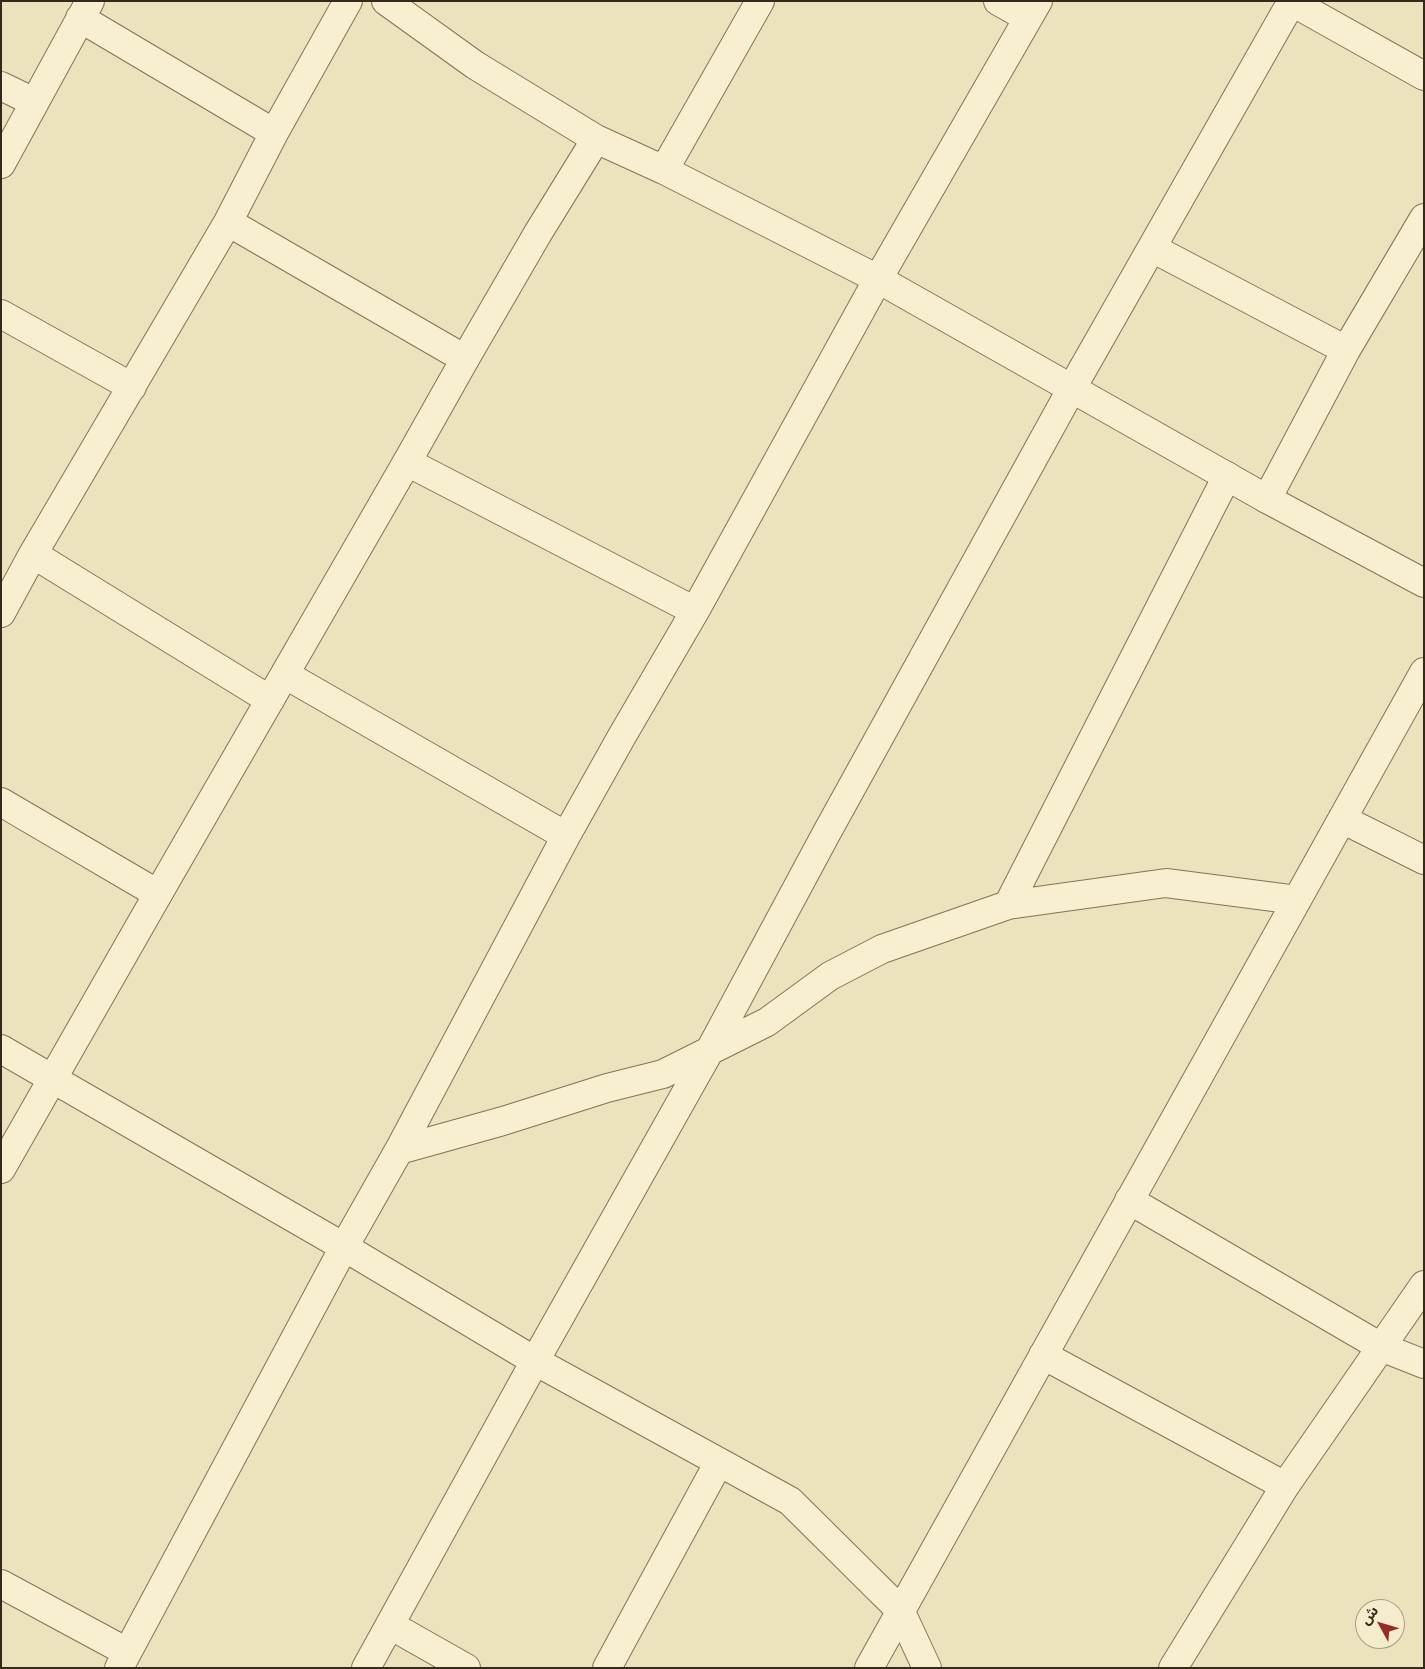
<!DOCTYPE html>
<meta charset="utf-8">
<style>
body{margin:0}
#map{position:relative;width:1425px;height:1669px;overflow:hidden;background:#ede2be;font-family:"Roboto Serif","Noto Sans Arabic",serif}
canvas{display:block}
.frame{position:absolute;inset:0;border:2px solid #35291c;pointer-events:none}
.north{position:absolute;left:1355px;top:1599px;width:50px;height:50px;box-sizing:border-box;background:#f5eccd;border:1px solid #a89e86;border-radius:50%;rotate:309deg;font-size:14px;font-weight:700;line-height:20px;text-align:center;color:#35291c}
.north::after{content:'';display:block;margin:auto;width:18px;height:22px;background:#942c27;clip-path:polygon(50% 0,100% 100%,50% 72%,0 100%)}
</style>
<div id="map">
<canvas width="1425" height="1669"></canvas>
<div class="frame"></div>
<div class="north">ش</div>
</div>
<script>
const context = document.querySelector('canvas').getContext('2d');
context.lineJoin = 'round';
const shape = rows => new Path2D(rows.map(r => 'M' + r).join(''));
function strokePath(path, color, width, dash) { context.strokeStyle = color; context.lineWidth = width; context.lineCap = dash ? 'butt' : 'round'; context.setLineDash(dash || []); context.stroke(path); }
const minor = shape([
 [998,1,1028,18],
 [1292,2,1424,76],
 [80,18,274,133],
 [1,86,34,102],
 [1,164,90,1],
 [228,222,465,359],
 [1152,248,1346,350],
 [1,314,132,387],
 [407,462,695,611],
 [1267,499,1346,350,1424,218],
 [33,554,270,700],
 [1,613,33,554,228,222,274,133,348,1],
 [286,675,566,836],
 [1,802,158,894],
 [1342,819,1424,860],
 [1008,905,1227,476],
 [1,1049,344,1247,535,1361,790,1501,900,1610,927,1668],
 [399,1150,503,1121,607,1088,663,1074,767,1022,830,976,882,949,1008,905,1166,883,1297,900],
 [1129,1200,1381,1347,1424,1364],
 [1043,1355,1285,1486],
 [1,1584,127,1652],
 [390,1625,466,1668],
 [119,1668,344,1247,399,1150,566,836,622,736,695,611,878,279,1038,1],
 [366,1668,535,1361,710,1050,826,834,1072,388,1292,1],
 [607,1668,719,1462],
 [869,1668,1424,672],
 [1173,1668,1285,1486,1424,1285]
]);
const tertiary = shape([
 [386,1,475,65,596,139],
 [664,170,760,1],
 [1,1169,158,894,407,462,465,359,538,233,596,139,664,170,878,279,1267,499,1424,583]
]);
strokePath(minor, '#857257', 30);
strokePath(tertiary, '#857257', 30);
strokePath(minor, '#f8efd1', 28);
strokePath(tertiary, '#f8efd1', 28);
</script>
